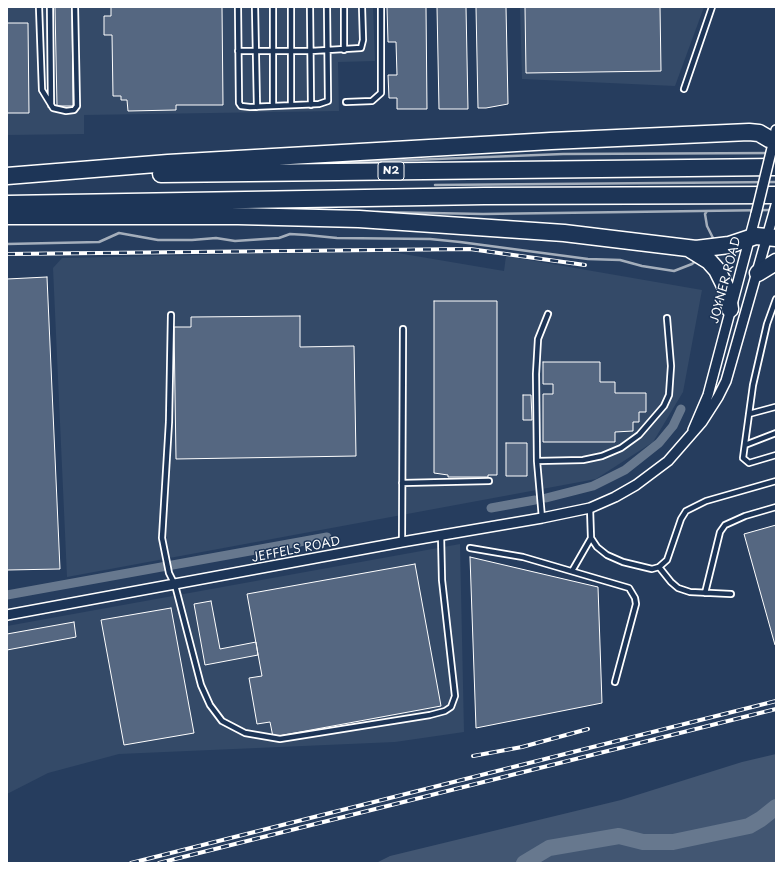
<!DOCTYPE html>
<style>
body{margin:0}
#map{position:relative;width:783px;height:870px;overflow:hidden;background:#263d5e;font-family:"Playpen Sans",sans-serif}
canvas{display:block}
.frame{position:absolute;inset:0;border:8px solid #fff;pointer-events:none}
</style>
<div id="map">
<canvas width="783" height="870"></canvas>
<div class="frame"></div>
</div>
<script>
const context = document.querySelector('canvas').getContext('2d');
context.lineJoin = 'round';
function fillPath(path, color) { context.fillStyle = color; context.fill(path, 'evenodd'); }
const shape = rows => new Path2D(rows.map(r => 'M' + r).join(''));
function strokePath(path, color, width, dash) { context.strokeStyle = color; context.lineWidth = width; context.lineCap = dash ? 'butt' : 'round'; context.setLineDash(dash || []); context.stroke(path); }
function write(font, color, halo, rows, align = 'center') {
  context.font = font + ' "Playpen Sans",sans-serif'; context.lineWidth = 3; context.setLineDash([]); context.textBaseline = 'middle'; context.strokeStyle = halo; context.fillStyle = color; for (const [text, x, y, turn = 0] of rows) {
    context.save(); context.translate(x, y); context.rotate((+turn || 0) * Math.PI / 180); context.textAlign = isNaN(turn) ? turn : align; if (halo) context.strokeText(text, 0, 0); context.fillText(text, 0, 0); context.restore();
  }
}
fillPath(shape([
 [7,7,373,7,375,61,338,62,339,111,84,115,84,134,7,135],
 [520,7,704,7,675,86,522,79],
 [386,251,504,271,506,256,702,290,683,392,653,442,596,479,67,577,53,268,62,258],
 [460,544,464,732,395,742,119,754,48,773,7,794,7,626]
]), '#344a68');
fillPath(shape([
 [776,754,776,863,376,863,390,856,621,800,742,762]
]), '#425672');
strokePath(shape([
 [310,164,563,154,776,153],
 [435,185,776,182],
 [707,211,705,214,707,226,713,238],
 [377,212,483,214,772,210],
 [7,244,99,242,119,233,158,240,192,240,216,238,235,241,279,238,290,234,307,235,337,238,430,239,460,242,588,259,620,260,642,266,674,271,692,264,697,260]
]), '#a4aebb', 2.5);
strokePath(shape([
 [546,498,593,486,625,470,659,443,673,426,681,409],
 [491,508,535,500],
 [7,595,327,537]
]), '#67788e', 9);
strokePath(shape([
 [524,863,549,848,619,836,643,842,673,842,749,826,761,819,776,807]
]), '#67788e', 16);
const building = shape([
 [55,7,72,7,73,106,57,106,55,7],
 [111,7,222,7,223,105,176,105,176,110,128,111,127,100,121,100,121,96,113,96,112,35,104,35,104,16,111,16,111,7],
 [387,7,426,7,427,109,397,109,397,98,389,98,388,75,397,75,396,42,388,42,387,7],
 [437,7,466,7,468,109,439,109,437,7],
 [476,7,506,7,508,104,486,108,478,108,476,7],
 [525,7,660,7,661,71,526,73,525,7],
 [7,23,28,23,29,113,7,113,7,23],
 [47,277,60,569,7,570,7,279,47,277],
 [434,301,497,301,497,475,488,475,488,477,448,477,448,475,434,473,434,301],
 [300,316,300,347,354,346,356,456,176,459,174,327,191,327,191,317,300,316],
 [543,362,600,362,600,382,615,382,615,393,646,393,646,412,639,412,639,422,633,422,633,431,615,432,615,442,543,442,543,394,553,394,553,384,543,384,543,362],
 [523,395,531,395,532,420,523,420,523,395],
 [506,443,527,443,527,476,506,476,506,443],
 [776,525,776,645,775,645,744,534,776,525],
 [470,557,598,587,602,703,476,728,470,557],
 [415,564,441,706,273,737,270,722,257,724,249,678,262,676,247,594,415,564],
 [211,601,220,649,256,642,258,655,205,665,194,604,211,601],
 [171,608,194,733,124,745,101,620,171,608],
 [74,622,76,637,7,650,7,634,74,622]
]);
fillPath(building, '#556781');
strokePath(building, '#fff', 1);
const lane = shape([
 [39,7,42,90,53,108,66,111,74,110,77,106,75,7],
 [50,7,51,105],
 [238,7,239,103,241,106,250,107,319,104,328,101,327,7],
 [255,7,257,107],
 [273,7,273,106],
 [291,7,291,105],
 [310,7,311,105],
 [344,7,344,50],
 [238,51,311,51,361,48,363,40,362,7],
 [684,89,712,7],
 [346,102,372,101,381,93,381,7],
 [776,299,767,324,753,385,743,458,749,463,776,455],
 [171,315,169,422,162,538,169,573,175,585,201,685,210,705,222,721,245,733,280,739,430,715,445,711,451,707,455,696,442,580,441,535],
 [749,414,775,407],
 [745,445,776,433],
 [537,461,583,460,602,456,621,448,639,435,664,406,669,395,671,366,667,318],
 [402,483,489,481],
 [590,508,591,538,597,547,607,555,623,562,652,569,659,567,667,560,681,519,686,511,706,501,776,481],
 [542,518,537,461,536,374,538,339,548,314],
 [402,542,403,329],
 [470,548,523,557,629,588,635,598,636,604,615,682],
 [659,567,671,582,678,588,690,592,731,594],
 [572,571,591,538],
 [705,593,720,532,725,525,745,516,776,507]
]);
const street = shape([
 [773,145,776,130],
 [693,430,708,395,756,214],
 [7,615,402,542,542,518,590,508,615,497,636,485,668,461,702,422,718,397,726,381,734,353,776,205]
]);
const highway = shape([
 [161,174,776,167],
 [7,176,168,163,551,141,749,132,759,133,776,143],
 [7,204,484,196,776,195],
 [7,216,238,216,359,219,564,233,696,249,729,245,756,236,776,238],
 [688,248,709,261,717,270,727,290,730,309],
 [758,273,776,262]
]);
strokePath(lane, '#fff', 8);
strokePath(street, '#fff', 12);
strokePath(highway, '#fff', 19);
strokePath(lane, '#1d3557', 4.5);
strokePath(street, '#1d3557', 9);
strokePath(highway, '#1d3557', 16);
const rail = shape([
 [7,254,470,249,585,265],
 [473,756,522,747,588,729],
 [131,863,776,701],
 [159,863,776,709]
]);
strokePath(rail, '#fff', 4);
strokePath(rail, '#1d3557', 2.5, [8]);
const streetBridge = shape([
 [756,214,772,148]
]);
strokePath(streetBridge, '#fff', 12, []);
strokePath(streetBridge, '#1d3557', 9);
for (const [x, y, w] of [
 [391,171,26]
]) { const box = new Path2D(); box.roundRect(x - w / 2, y - 9, w, 18, 3); context.fillStyle = '#1d3557'; context.fill(box); strokePath(box, '#fff', 1); }
write('bold 11px', '#fff', null, [
 ["N2",391,171]
]);
write('12px', '#fff', '#1d3557', [
 ["JOYNER ROAD",726,280,-75],
 ["JEFFELS ROAD",296,550,-11]
]);
</script>
